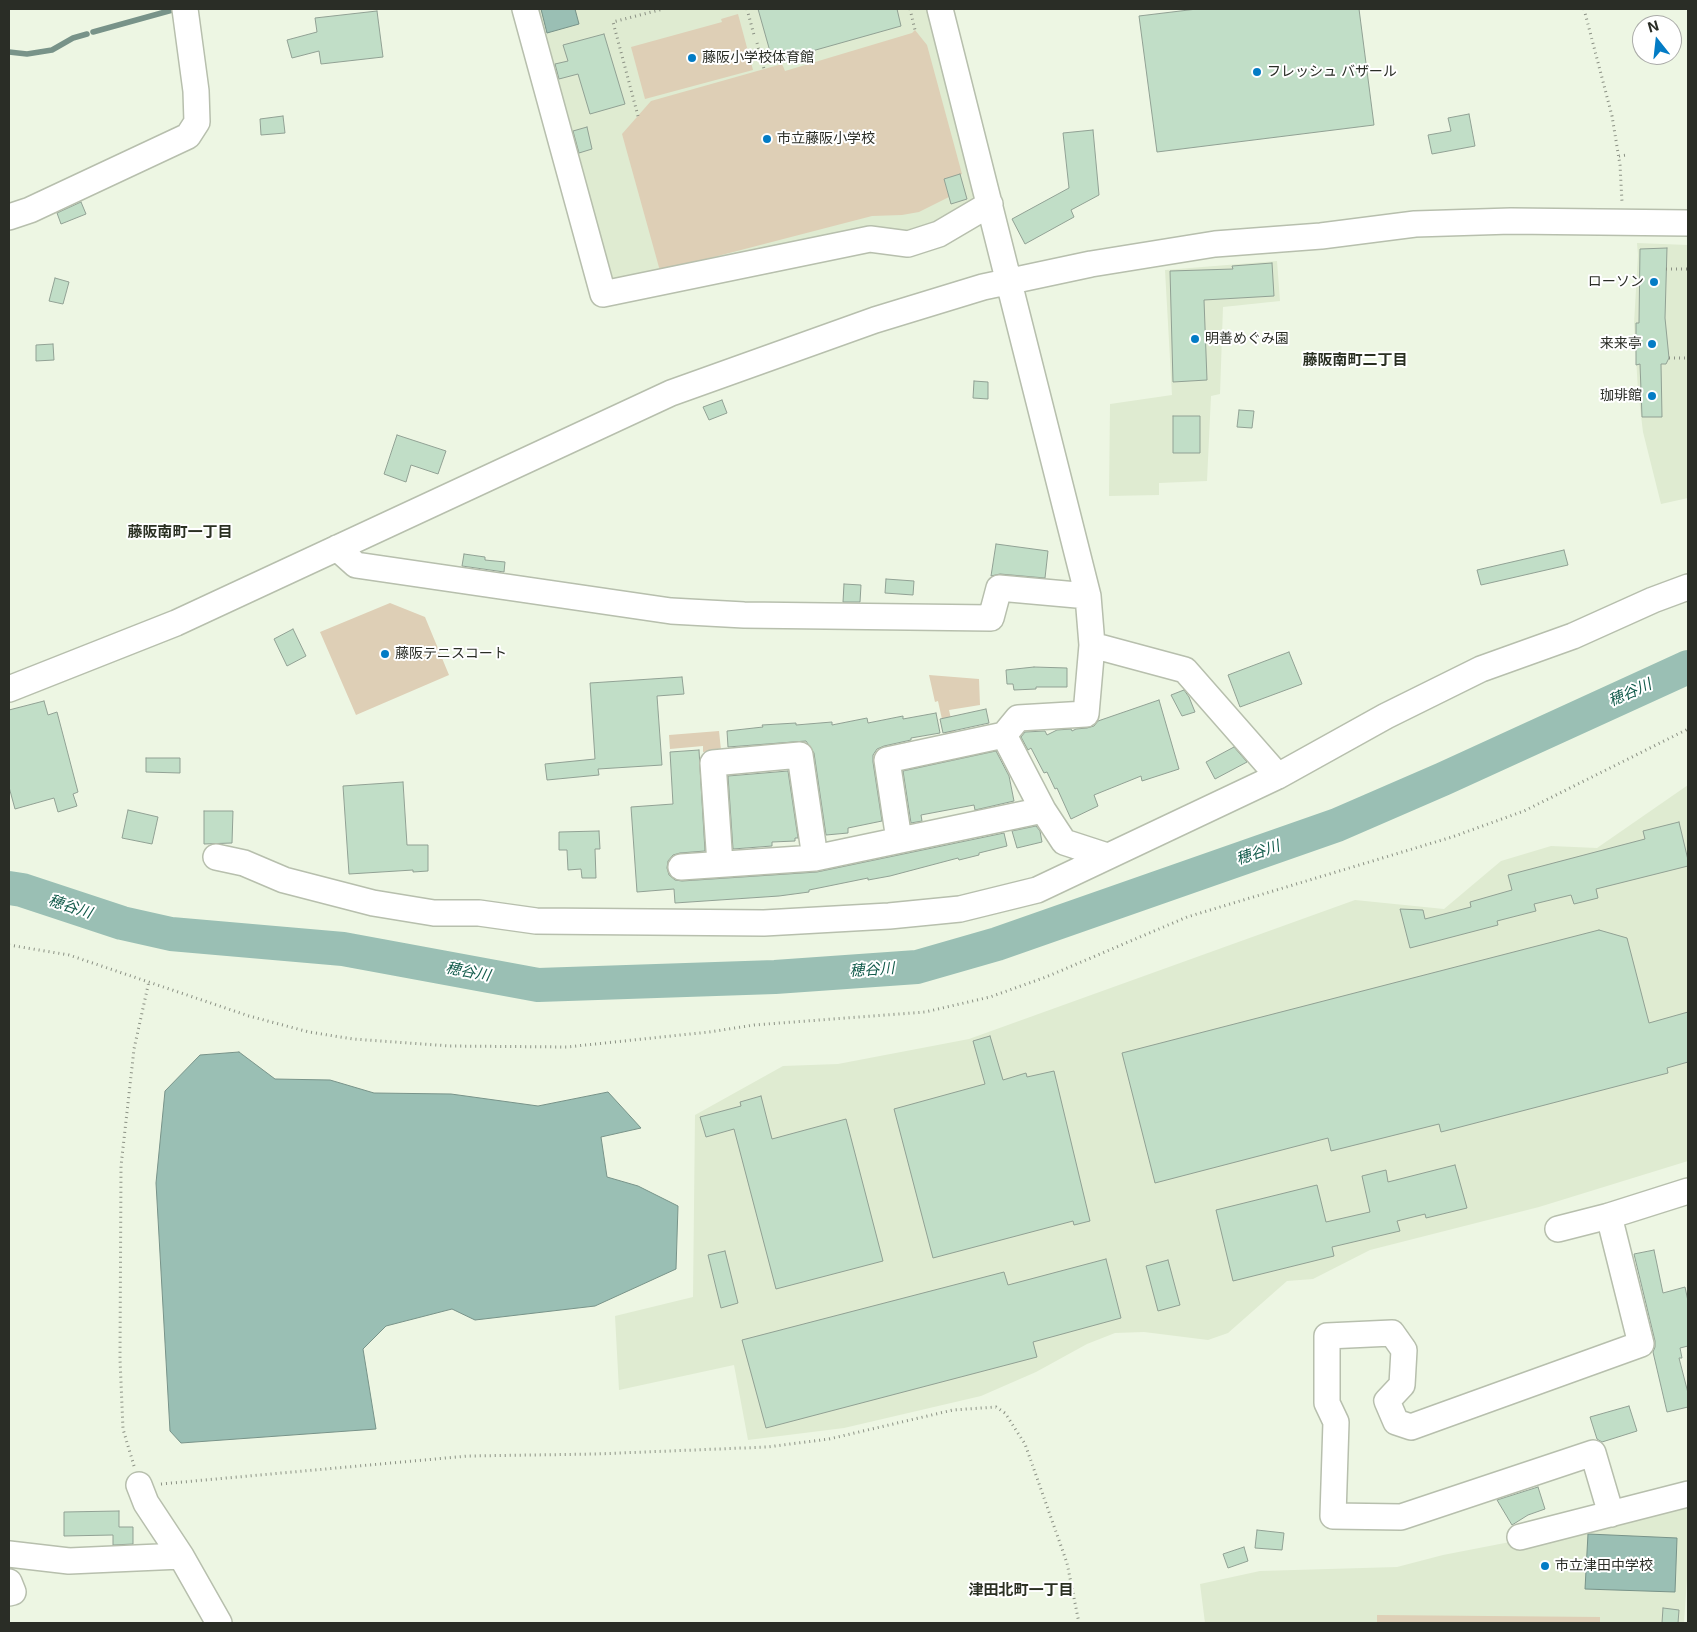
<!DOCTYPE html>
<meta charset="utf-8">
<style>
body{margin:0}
#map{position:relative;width:1697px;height:1632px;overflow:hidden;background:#edf6e3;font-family:Inter,sans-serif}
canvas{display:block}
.frame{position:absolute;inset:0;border:10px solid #2a2d26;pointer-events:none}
.north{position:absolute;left:1632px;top:15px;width:50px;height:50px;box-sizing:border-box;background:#fff;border:1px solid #aaaba8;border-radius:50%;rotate:344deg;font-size:14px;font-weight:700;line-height:20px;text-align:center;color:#2a2d26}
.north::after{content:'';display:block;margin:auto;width:18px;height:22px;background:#037cc5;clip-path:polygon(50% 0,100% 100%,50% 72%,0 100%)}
</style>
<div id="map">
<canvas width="1697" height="1632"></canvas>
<div class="frame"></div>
<div class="north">N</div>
</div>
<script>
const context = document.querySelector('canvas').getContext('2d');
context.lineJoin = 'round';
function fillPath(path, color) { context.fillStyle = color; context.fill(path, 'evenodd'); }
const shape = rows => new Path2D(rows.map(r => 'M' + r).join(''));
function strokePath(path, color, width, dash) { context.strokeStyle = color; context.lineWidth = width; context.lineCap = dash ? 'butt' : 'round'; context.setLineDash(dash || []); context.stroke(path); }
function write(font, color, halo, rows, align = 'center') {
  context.font = font + ' Inter,"Noto Sans JP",sans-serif'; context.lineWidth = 4; context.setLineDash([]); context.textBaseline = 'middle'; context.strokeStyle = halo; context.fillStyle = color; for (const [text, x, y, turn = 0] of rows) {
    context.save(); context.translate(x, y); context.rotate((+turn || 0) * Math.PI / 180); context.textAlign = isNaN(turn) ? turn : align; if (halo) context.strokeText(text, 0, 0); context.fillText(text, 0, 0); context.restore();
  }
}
fillPath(shape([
 [531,9,933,9,978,205,931,231,612,280],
 [1637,243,1688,245,1688,498,1661,504,1643,432,1638,391,1634,324,1638,255],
 [1277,261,1280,301,1223,307,1220,394,1211,396,1207,481,1159,483,1159,495,1109,496,1110,404,1172,395,1165,270],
 [1688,785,1688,1161,1539,1207,1370,1250,1313,1279,1287,1281,1228,1333,1208,1340,1144,1332,1115,1333,1087,1344,1036,1372,981,1396,844,1428,748,1440,734,1365,619,1390,615,1316,693,1297,695,1115,783,1066,838,1064,969,1039,1355,900,1444,909,1501,861,1551,846,1597,848],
 [1688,1505,1688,1564,1684,1623,1205,1623,1200,1584,1260,1571,1397,1567,1443,1555,1510,1542,1513,1548]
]), '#dfebd1');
fillPath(shape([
 [738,14,753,70,645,99,631,47,722,22,721,19],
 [915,30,927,45,962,174,944,179,949,197,919,212,902,215,872,216,660,271,622,134,651,101,782,64,785,71,912,33],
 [390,603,425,617,449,675,356,715,320,632],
 [929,675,979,679,980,705,949,710,954,732,945,733,938,701,935,702],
 [719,731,721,750,703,752,703,746,670,749,669,735],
 [1377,1615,1600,1617,1600,1623,1377,1623]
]), '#decfb6');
const water = shape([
 [541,9,575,9,579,24,547,33,541,9],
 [239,1052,275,1079,330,1080,374,1093,451,1094,538,1106,608,1092,641,1128,601,1137,607,1177,638,1186,678,1206,676,1269,595,1306,475,1320,452,1309,386,1326,363,1349,376,1429,181,1443,170,1431,156,1183,165,1091,200,1055,239,1052],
 [1588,1534,1677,1538,1675,1592,1585,1589,1588,1534]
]);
fillPath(water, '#9abfb4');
strokePath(water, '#789389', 1);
strokePath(shape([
 [93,32,176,9],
 [9,52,27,54,52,50,73,38,87,34]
]), '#789389', 5.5);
strokePath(shape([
 [9,888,22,890,122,923,171,934,343,949,538,985,775,977,917,967,997,944,1337,825,1443,779,1688,667]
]), '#9abfb4', 34);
const building = shape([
 [758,9,897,9,901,26,773,62,758,9],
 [1197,9,1359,9,1374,125,1157,152,1139,16,1197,9],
 [377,11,383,57,321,64,319,51,292,58,287,40,317,32,315,18,377,11],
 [604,34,625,104,590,114,578,74,559,79,555,64,568,61,563,45,604,34],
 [1469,114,1475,146,1432,154,1428,135,1451,131,1448,118,1469,114],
 [283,116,285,133,261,135,260,119,283,116],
 [587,127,592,149,579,153,573,131,587,127],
 [1093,130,1099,195,1071,210,1074,217,1025,244,1012,219,1069,188,1063,133,1093,130],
 [960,174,967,199,951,204,944,179,960,174],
 [81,202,86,214,61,224,57,213,81,202],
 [1667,248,1665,318,1669,358,1666,364,1661,364,1662,417,1642,417,1640,364,1636,365,1636,323,1639,323,1640,249,1667,248],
 [1272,263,1274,296,1204,300,1207,380,1173,382,1170,271,1233,269,1232,266,1272,263],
 [55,278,69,282,63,304,49,301,55,278],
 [53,344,54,360,36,361,36,345,53,344],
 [974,381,988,382,988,399,973,398,974,381],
 [722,400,727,413,709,420,703,407,722,400],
 [1239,410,1254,411,1252,428,1237,427,1239,410],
 [1173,416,1200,416,1200,453,1173,453,1173,416],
 [397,435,446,451,438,474,411,465,406,482,384,474,397,435],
 [996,544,1048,551,1045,578,1000,574,991,576,996,544],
 [1564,550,1568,565,1481,585,1477,570,1564,550],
 [464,554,485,557,485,560,505,562,504,572,462,566,464,554],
 [886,579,914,581,913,595,885,593,886,579],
 [844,584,861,585,860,602,843,602,844,584],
 [293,629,306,656,287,666,274,639,293,629],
 [1289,652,1302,684,1240,707,1228,675,1289,652],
 [1034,667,1067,668,1067,687,1036,687,1036,689,1014,690,1013,684,1007,684,1006,670,1034,667],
 [682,677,684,694,657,696,662,765,598,769,599,775,547,780,545,764,595,759,590,683,682,677],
 [1184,690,1189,697,1195,712,1182,716,1171,695,1184,690],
 [1159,700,1179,769,1142,781,1141,776,1094,795,1098,806,1071,819,1057,788,1055,789,1047,772,1044,773,1031,748,1028,750,1021,737,1025,732,1045,731,1047,735,1057,730,1071,729,1072,731,1076,729,1087,728,1094,726,1098,721,1159,700],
 [44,701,48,715,57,712,78,792,73,794,77,806,58,812,54,798,15,809,9,787,9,710,44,701],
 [986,709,989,723,943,733,940,719,986,709],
 [936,713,940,733,911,738,911,740,884,746,877,749,873,755,873,762,882,821,848,828,848,833,826,835,814,753,806,741,728,747,727,731,763,727,762,725,796,723,796,725,832,722,832,725,867,718,868,723,903,716,903,719,936,713],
 [1234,747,1247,762,1215,779,1206,762,1234,747],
 [699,750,705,851,680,853,673,855,668,861,667,868,669,875,675,880,682,881,817,872,1004,833,1007,846,979,853,979,855,959,860,958,858,890,876,868,880,868,878,809,890,809,892,779,896,675,903,674,889,637,892,631,807,673,804,670,752,699,750],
 [996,751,1009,776,1014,801,975,810,974,805,921,815,922,821,911,823,903,771,996,751],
 [146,758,180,758,180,773,146,772,146,758],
 [788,771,798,838,795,838,795,841,772,842,772,846,733,849,728,776,788,771],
 [403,782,407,845,428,845,428,871,413,872,413,870,349,874,343,786,403,782],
 [128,810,158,817,152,844,122,838,128,810],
 [204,811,233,811,232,843,204,844,204,811],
 [1679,822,1688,860,1688,866,1596,889,1598,898,1574,904,1571,895,1534,904,1536,911,1497,921,1498,925,1410,948,1400,909,1423,910,1425,919,1471,907,1470,902,1512,890,1508,875,1645,839,1643,831,1679,822],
 [1036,826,1040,831,1042,842,1017,848,1012,831,1036,826],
 [599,831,600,849,595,849,596,878,582,878,581,869,568,870,567,850,559,850,559,832,599,831],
 [1599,930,1627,938,1649,1023,1688,1012,1688,1062,1667,1068,1668,1073,1441,1132,1439,1124,1331,1151,1328,1138,1155,1183,1122,1053,1599,930],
 [990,1036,1003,1080,1026,1073,1027,1077,1054,1071,1090,1221,1074,1225,1073,1221,933,1258,894,1109,985,1084,973,1041,990,1036],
 [761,1096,772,1139,846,1119,883,1261,776,1289,734,1129,706,1137,700,1117,741,1106,740,1102,761,1096],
 [1455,1165,1467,1208,1426,1218,1425,1214,1397,1221,1400,1231,1332,1247,1334,1256,1233,1281,1216,1210,1317,1185,1326,1222,1370,1212,1362,1176,1386,1170,1388,1182,1455,1165],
 [1654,1250,1663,1293,1685,1287,1688,1301,1688,1346,1680,1348,1682,1358,1679,1358,1688,1393,1688,1407,1667,1412,1653,1352,1655,1347,1655,1341,1634,1254,1654,1250],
 [725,1251,738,1303,721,1308,708,1255,725,1251],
 [1106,1259,1121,1318,1033,1342,1037,1357,766,1428,742,1340,1004,1272,1008,1285,1106,1259],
 [1168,1260,1180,1305,1158,1311,1146,1266,1168,1260],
 [1629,1406,1637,1431,1602,1442,1597,1439,1590,1417,1629,1406],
 [1538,1487,1545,1509,1528,1515,1512,1525,1497,1500,1538,1487],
 [119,1511,119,1527,133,1527,133,1544,113,1545,113,1535,64,1536,64,1512,119,1511],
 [1257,1530,1284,1533,1282,1550,1255,1548,1257,1530],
 [1244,1547,1248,1561,1228,1568,1223,1554,1244,1547],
 [1663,1608,1679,1610,1678,1623,1662,1623,1663,1608]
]);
fillPath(building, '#c1dec7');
strokePath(building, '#91a194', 1);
const minor = shape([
 [525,9,603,294,870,239,908,244,939,234,990,204],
 [940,9,1088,596,1092,645,1185,670,1278,776],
 [9,217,30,210,188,136,197,122,196,91,185,9],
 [337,548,356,565,671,611,744,615,991,618,999,588,1088,596],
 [9,689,176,623,671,393,875,320,983,287,1091,264,1215,244,1321,236,1415,224,1511,221,1688,223],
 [1004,735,1018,718,1086,714,1092,645],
 [899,840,887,760,1004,735,1043,810],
 [216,857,244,863,284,880,373,903,434,913,479,913,536,921,764,923,889,916,960,909,1037,890,1278,776,1386,716,1481,669,1573,636,1653,600,1688,587],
 [720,864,713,763,800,755,815,858],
 [681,867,815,858,1043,810,1064,842,1107,856],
 [1609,1216,1641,1344,1411,1427,1396,1422,1387,1401,1402,1385,1404,1350,1392,1333,1327,1336,1327,1403,1336,1422,1333,1516,1401,1517,1593,1453,1611,1514],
 [1558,1229,1609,1216,1688,1191],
 [139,1485,146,1503,181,1556,219,1623],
 [1520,1537,1688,1494],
 [9,1554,69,1561,181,1556],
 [9,1582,13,1592,9,1593]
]);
strokePath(minor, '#b7bfad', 28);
strokePath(shape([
 [747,9,754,35],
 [910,9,915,30],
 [1584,9,1612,116,1620,165,1622,202],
 [757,43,764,69],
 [638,116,613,22,663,9],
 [1619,156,1627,155],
 [1666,269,1688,269],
 [1669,358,1688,358],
 [9,945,69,955,249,1016,309,1032,353,1039,450,1046,567,1047,709,1032,754,1025,925,1012,990,997,1046,977,1187,917,1452,837,1524,811,1688,729],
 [134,1466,123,1429,120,1359,121,1166,134,1049,149,981],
 [161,1484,468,1456,596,1454,767,1447,829,1439,953,1410,996,1407,1005,1413,1025,1444,1067,1563,1079,1623]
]), '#8b9184', 3, [1, 4]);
strokePath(minor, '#fff', 25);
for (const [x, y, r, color] of [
 [692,58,5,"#037cc5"],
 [1257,72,5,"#037cc5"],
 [767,139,5,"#037cc5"],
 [1654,282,5,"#037cc5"],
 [1195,339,5,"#037cc5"],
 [1652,344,5,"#037cc5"],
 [1652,396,5,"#037cc5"],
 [385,654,5,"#037cc5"],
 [1545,1566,5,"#037cc5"]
]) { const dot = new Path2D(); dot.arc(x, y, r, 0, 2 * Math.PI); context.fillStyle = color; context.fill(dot); strokePath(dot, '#fff', 2); }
write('14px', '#2a2d26', '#fff', [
 ["藤阪小学校体育館",702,58],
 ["フレッシュ バザール",1267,72],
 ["市立藤阪小学校",777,139],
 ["ローソン",1644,282,"right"],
 ["明善めぐみ園",1205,339],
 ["来来亭",1642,344,"right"],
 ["珈琲館",1642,396,"right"],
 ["藤阪テニスコート",395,654],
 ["市立津田中学校",1555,1566]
], 'left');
write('bold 15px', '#2a3022', '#fff', [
 ["藤阪南町二丁目",1355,360],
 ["藤阪南町一丁目",180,532],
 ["津田北町一丁目",1021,1590]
]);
write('italic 15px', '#125b4b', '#fff', [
 ["穂谷川",1630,693,-24],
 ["穂谷川",1258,853,-19],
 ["穂谷川",70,907,18],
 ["穂谷川",872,970,-4],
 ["穂谷川",468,972,11]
]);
</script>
